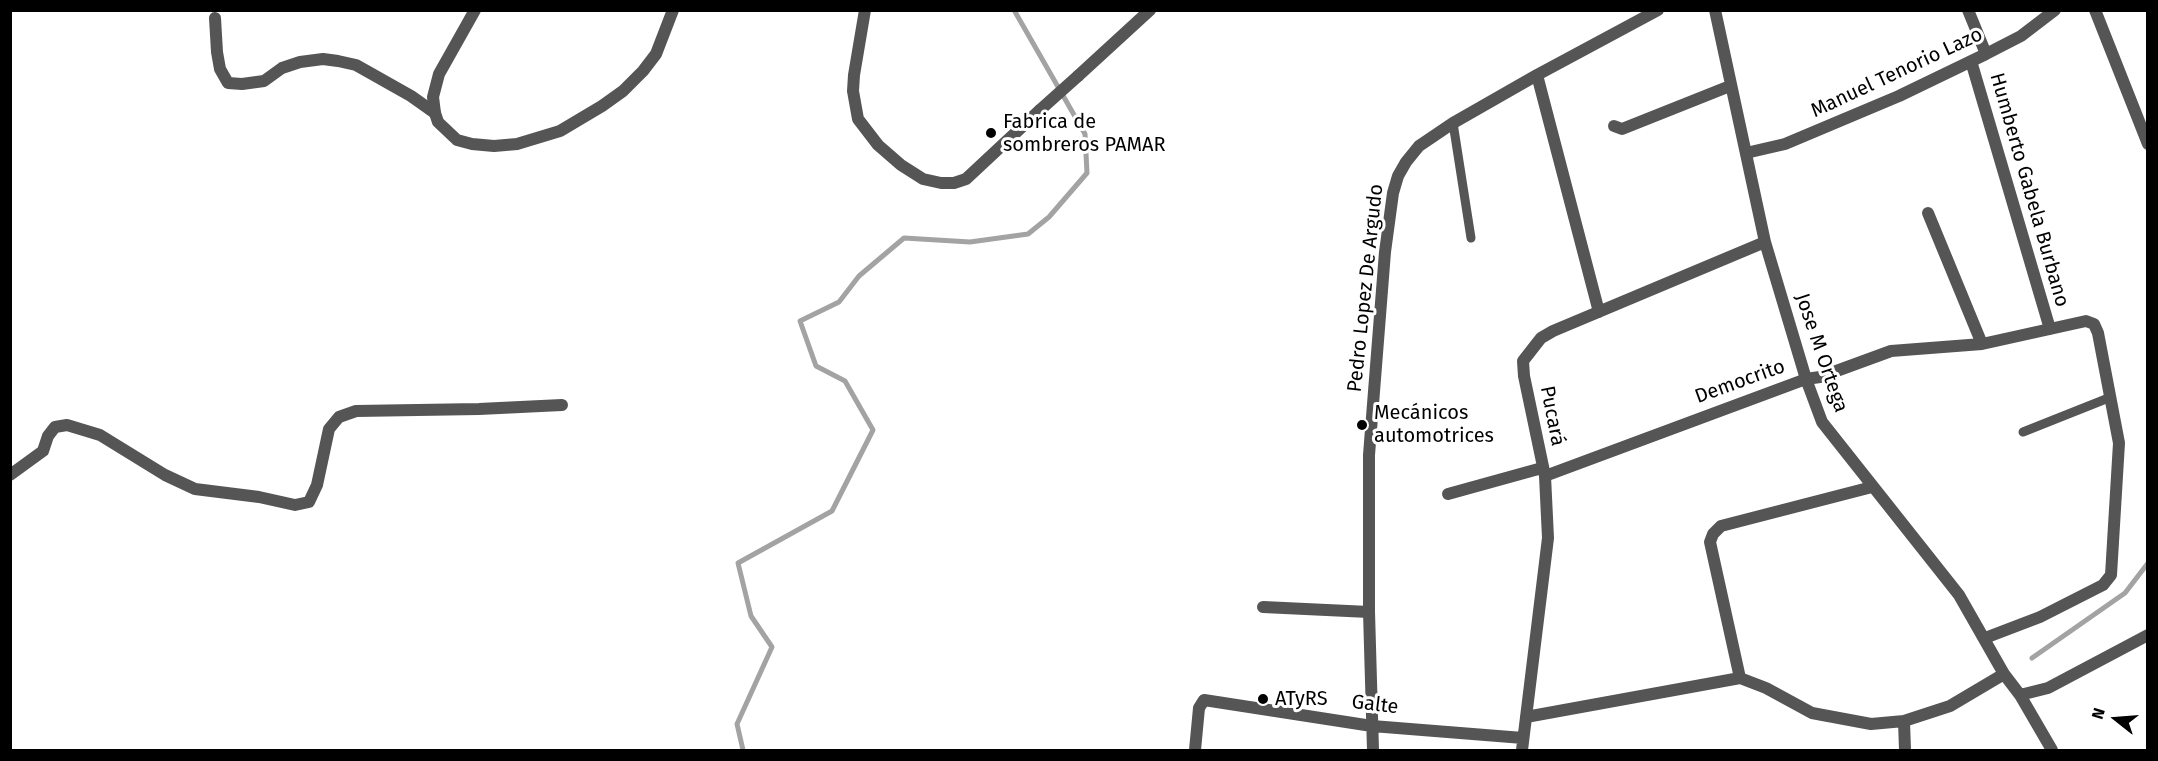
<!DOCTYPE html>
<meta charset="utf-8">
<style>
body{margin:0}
#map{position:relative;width:2158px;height:761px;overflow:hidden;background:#fff;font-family:"Fira Sans",sans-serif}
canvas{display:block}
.frame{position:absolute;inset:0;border:12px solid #000;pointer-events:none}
.north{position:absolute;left:2086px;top:689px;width:60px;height:60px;-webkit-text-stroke:4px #fff;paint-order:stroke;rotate:287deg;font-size:16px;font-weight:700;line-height:24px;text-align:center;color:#000}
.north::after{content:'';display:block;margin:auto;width:21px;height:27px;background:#000;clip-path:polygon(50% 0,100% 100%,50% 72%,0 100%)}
</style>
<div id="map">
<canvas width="2158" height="761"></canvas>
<div class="frame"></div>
<div class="north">N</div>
</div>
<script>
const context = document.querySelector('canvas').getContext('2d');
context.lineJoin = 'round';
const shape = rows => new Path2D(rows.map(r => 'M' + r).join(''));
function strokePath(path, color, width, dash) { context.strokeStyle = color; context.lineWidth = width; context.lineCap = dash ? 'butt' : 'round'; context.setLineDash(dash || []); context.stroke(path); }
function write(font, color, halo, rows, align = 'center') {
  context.font = font + ' "Fira Sans",sans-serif'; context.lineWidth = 6; context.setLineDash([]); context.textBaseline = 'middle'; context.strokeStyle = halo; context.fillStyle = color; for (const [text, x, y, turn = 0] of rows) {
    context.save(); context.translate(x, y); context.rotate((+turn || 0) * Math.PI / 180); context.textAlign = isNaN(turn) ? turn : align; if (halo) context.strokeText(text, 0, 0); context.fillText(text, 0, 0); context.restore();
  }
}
strokePath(shape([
 [2032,658,2125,593,2148,563],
 [743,750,737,724,772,647,751,616,738,563,832,511,873,430,845,381,816,366,800,321,839,302,859,276,904,238,970,242,1028,234,1049,217,1087,173,1085,134,1014,10]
]), '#a3a3a3', 5);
strokePath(shape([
 [1453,123,1471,238],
 [2023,432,2111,397]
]), '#555', 9);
strokePath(shape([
 [1715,10,1765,242,1806,379,1822,422,1959,595,2004,674,2020,695,2052,750],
 [1968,10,1986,54],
 [2095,10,2148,144],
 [215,18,217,52,220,69,228,83,242,84,264,81,282,68,300,62,323,59,338,61,356,65,372,74,411,96,435,113],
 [1971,61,2050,329],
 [1537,75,1599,312],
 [1040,110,1078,76],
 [1614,126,1622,129,1730,86],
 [1746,153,1785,144,1899,96,1986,54,2021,36,2055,10],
 [1928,213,1982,344],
 [10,475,43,451,48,436,55,427,67,425,100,435,165,475,195,489,259,497,295,505,309,502,317,485,329,429,339,417,356,411,479,409,562,405],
 [1545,476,1806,379,1820,377,1891,351,1982,344,2086,321,2094,324,2098,333,2119,443,2111,575,2103,585,2040,617,1985,638],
 [1448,494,1542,468],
 [1263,607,1369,612],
 [1740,678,1710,542,1713,534,1721,526,1872,487],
 [2020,695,2048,688,2148,635],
 [1526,717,1740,678,1766,688,1812,713,1871,724,1904,721,1950,706,2004,674],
 [1904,721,1905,750],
 [1195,750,1199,708,1204,700,1372,726,1523,738],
 [1373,750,1369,612,1369,455,1385,252,1393,193,1398,176,1406,162,1419,146,1453,123,1537,75,1658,10],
 [1522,750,1548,538,1545,476,1524,376,1523,361,1541,338,1553,331,1765,242]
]), '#555', 12);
strokePath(shape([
 [475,10,439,74,433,97,435,113,438,122,457,140,472,144,494,146,517,144,560,131,602,106,623,91,643,71,656,54,673,10],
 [865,10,854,75,853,91,858,119,878,145,901,165,923,179,941,183,954,183,966,179,1040,110],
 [1078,76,1150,10]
]), '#555', 12);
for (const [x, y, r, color] of [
 [991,133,6,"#000"],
 [1362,425,6,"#000"],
 [1263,699,6,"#000"]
]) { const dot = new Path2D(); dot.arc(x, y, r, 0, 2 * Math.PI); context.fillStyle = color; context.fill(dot); strokePath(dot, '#fff', 2); }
write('20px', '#000', '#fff', [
 ["Manuel Tenorio Lazo",1897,73,-25],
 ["Humberto Gabela Burbano",2029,190,74],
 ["Pedro Lopez De Argudo",1366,288,-84],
 ["Jose M Ortega",1821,353,71],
 ["Democrito",1740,382,-20],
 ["Pucará",1552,416,79],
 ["Galte",1375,705,7]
]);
write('20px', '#000', '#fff', [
 ["Fabrica de",1003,122],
 ["sombreros PAMAR",1003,145],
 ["Mecánicos",1374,413],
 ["automotrices",1374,436],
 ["ATyRS",1275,699]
], 'left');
</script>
